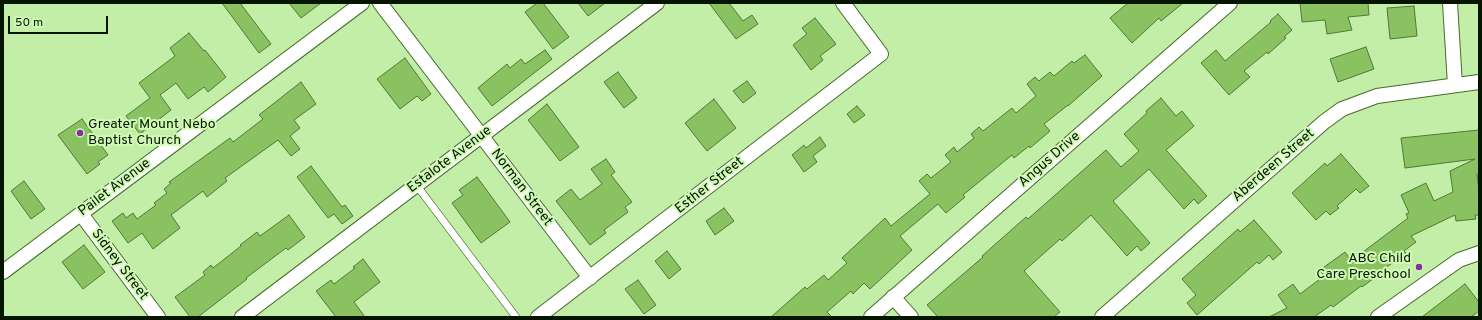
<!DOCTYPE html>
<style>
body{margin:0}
#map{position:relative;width:1482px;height:320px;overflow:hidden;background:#c3eea7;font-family:Overpass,sans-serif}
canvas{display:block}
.frame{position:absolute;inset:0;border:4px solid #061500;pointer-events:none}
.scale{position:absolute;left:8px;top:16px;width:100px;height:18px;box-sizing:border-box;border:2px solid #061500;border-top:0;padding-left:5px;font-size:12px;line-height:14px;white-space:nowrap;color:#061500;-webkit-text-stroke:3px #cffbb4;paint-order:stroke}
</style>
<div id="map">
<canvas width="1482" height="320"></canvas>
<div class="frame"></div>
<div class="scale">50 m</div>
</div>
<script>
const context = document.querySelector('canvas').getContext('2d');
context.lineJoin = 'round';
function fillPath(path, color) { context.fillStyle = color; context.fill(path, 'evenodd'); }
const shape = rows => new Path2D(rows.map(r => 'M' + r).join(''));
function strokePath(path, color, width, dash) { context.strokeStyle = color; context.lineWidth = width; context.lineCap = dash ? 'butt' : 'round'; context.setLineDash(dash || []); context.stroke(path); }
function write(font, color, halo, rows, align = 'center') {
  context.font = font + ' Overpass,sans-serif'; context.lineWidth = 4; context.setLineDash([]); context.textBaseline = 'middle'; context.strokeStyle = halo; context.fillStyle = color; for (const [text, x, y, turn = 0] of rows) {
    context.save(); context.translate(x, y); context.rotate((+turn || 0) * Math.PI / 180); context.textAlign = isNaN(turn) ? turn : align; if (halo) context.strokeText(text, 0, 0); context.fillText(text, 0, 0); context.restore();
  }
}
const building = shape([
 [222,3,240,3,271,44,259,53,222,3],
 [289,3,321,3,301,18,289,3],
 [537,3,543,3,569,37,553,49,525,12,537,3],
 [578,3,605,3,588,16,578,3],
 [709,3,729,3,743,21,752,15,758,24,736,39,709,3],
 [1128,3,1183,3,1161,21,1159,18,1132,43,1110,18,1128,3],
 [1300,3,1368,3,1369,15,1348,17,1352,30,1327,34,1325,20,1302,22,1300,3],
 [1414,6,1417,36,1390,39,1387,8,1414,6],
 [1278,14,1292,30,1284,37,1286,38,1268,54,1267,52,1244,71,1250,77,1229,95,1201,63,1216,50,1225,61,1271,22,1270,21,1278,14],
 [815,18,836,44,820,56,823,60,811,70,793,45,807,34,802,28,815,18],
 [189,33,204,51,205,50,226,77,208,92,204,87,188,99,176,83,160,95,171,110,140,134,126,116,150,98,139,83,175,56,170,48,189,33],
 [1366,47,1374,69,1338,82,1330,59,1366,47],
 [545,50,552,59,492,106,478,88,507,64,510,68,521,59,525,64,545,50],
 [1085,55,1102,76,1068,106,1068,105,1044,124,1050,131,1030,148,1029,146,1014,158,1012,155,963,195,965,197,946,213,938,204,900,236,912,250,870,289,864,283,853,294,851,291,827,312,832,317,771,317,805,287,807,289,824,275,828,280,847,263,842,258,885,218,891,226,930,194,919,181,927,174,931,178,951,162,945,155,954,147,957,152,974,138,971,134,979,127,983,131,1012,108,1016,113,1036,96,1027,84,1035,77,1039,81,1050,72,1054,76,1072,61,1074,63,1085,55],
 [405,58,431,94,422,101,417,96,400,109,377,79,405,58],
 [618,72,637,98,624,108,604,82,618,72],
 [747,81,756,93,743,103,733,91,747,81],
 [301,82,316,104,294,120,300,128,290,136,300,149,291,156,278,140,225,178,227,181,207,197,203,191,171,215,180,228,153,249,142,233,128,243,112,221,123,213,126,218,133,213,137,219,156,205,154,203,167,193,164,189,171,183,169,182,230,138,233,142,263,119,259,115,301,82],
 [1161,98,1176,116,1182,111,1194,126,1166,150,1207,196,1198,204,1194,199,1184,209,1149,169,1113,201,1150,243,1141,251,1137,246,1127,256,1091,215,1062,241,1060,239,1024,271,1060,312,1054,317,938,317,927,305,983,257,982,256,1026,217,1028,219,1106,150,1121,167,1139,151,1124,134,1147,113,1146,111,1161,98],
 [714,99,736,128,707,151,685,123,714,99],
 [547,104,579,147,560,161,528,120,547,104],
 [857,106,865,115,854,123,847,114,857,106],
 [82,119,108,155,98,162,100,164,87,174,58,135,82,119],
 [1479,130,1479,174,1477,174,1479,191,1479,215,1475,215,1476,219,1456,221,1455,215,1411,236,1416,242,1404,251,1406,253,1376,275,1377,276,1362,287,1361,286,1333,307,1331,305,1314,317,1269,317,1287,308,1278,295,1293,284,1300,294,1324,276,1320,270,1345,252,1351,261,1408,218,1406,214,1409,213,1401,195,1426,183,1434,201,1453,192,1450,171,1475,159,1405,168,1401,138,1479,130],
 [820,137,826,146,813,156,817,162,804,172,792,155,804,145,806,148,820,137],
 [1341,154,1369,186,1360,193,1356,189,1337,206,1339,208,1330,215,1326,211,1316,220,1292,193,1325,163,1327,166,1341,154],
 [606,159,615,172,611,175,632,202,625,207,628,212,604,230,606,233,590,245,556,201,571,189,580,200,602,184,591,169,606,159],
 [311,166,342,207,345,205,353,216,342,224,334,214,328,218,297,177,311,166],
 [477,177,510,222,481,243,452,203,463,195,459,190,477,177],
 [24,181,45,209,31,219,11,191,24,181],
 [724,208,734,221,715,235,706,221,724,208],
 [289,215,305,237,288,250,286,248,246,278,247,279,198,317,190,317,175,297,205,275,203,272,211,265,213,268,241,246,240,245,257,232,260,236,289,215],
 [1254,220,1282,252,1273,260,1269,255,1259,264,1257,262,1197,315,1187,303,1196,295,1182,279,1238,229,1240,232,1254,220],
 [84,245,105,272,83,289,62,262,84,245],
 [667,251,681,269,669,279,655,261,667,251],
 [363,259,380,282,354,302,365,317,336,317,316,291,331,280,334,284,355,268,353,267,363,259],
 [638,280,656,305,644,314,625,289,638,280],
 [1465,284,1479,302,1479,311,1471,317,1422,317,1465,284]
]);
fillPath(building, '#8ac262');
strokePath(building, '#517735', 1);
const lane = shape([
 [417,186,516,317]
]);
const street = shape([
 [380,3,590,278],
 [1450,3,1455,85],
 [81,214,158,317],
 [3,272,362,3],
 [893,297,911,317],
 [242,317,657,3],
 [538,317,881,54,843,3],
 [871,317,1230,3],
 [1102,317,1324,122,1342,109,1377,96,1479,82],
 [1378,317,1459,260,1479,253]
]);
strokePath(lane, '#466c2a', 8);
strokePath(street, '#466c2a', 16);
strokePath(lane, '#fff', 7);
strokePath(street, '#fff', 14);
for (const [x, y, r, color] of [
 [80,133,4,"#8031a2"],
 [1419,267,4,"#8031a2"]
]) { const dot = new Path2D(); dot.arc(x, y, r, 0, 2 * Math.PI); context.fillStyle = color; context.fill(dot); strokePath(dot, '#cffbb4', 1.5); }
write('14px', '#061500', '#cffbb4', [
 ["Greater Mount Nebo",88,125],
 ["Baptist Church",88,141],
 ["ABC Child",1411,259,"right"],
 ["Care Preschool",1411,275,"right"]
], 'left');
write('14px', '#061500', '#cffbb4', [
 ["Estalote Avenue",450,160,-37],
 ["Angus Drive",1050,160,-41],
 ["Aberdeen Street",1274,166,-41],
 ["Esther Street",710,186,-38],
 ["Pailet Avenue",115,188,-37],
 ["Norman Street",521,188,53],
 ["Sidney Street",119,265,53]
]);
</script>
